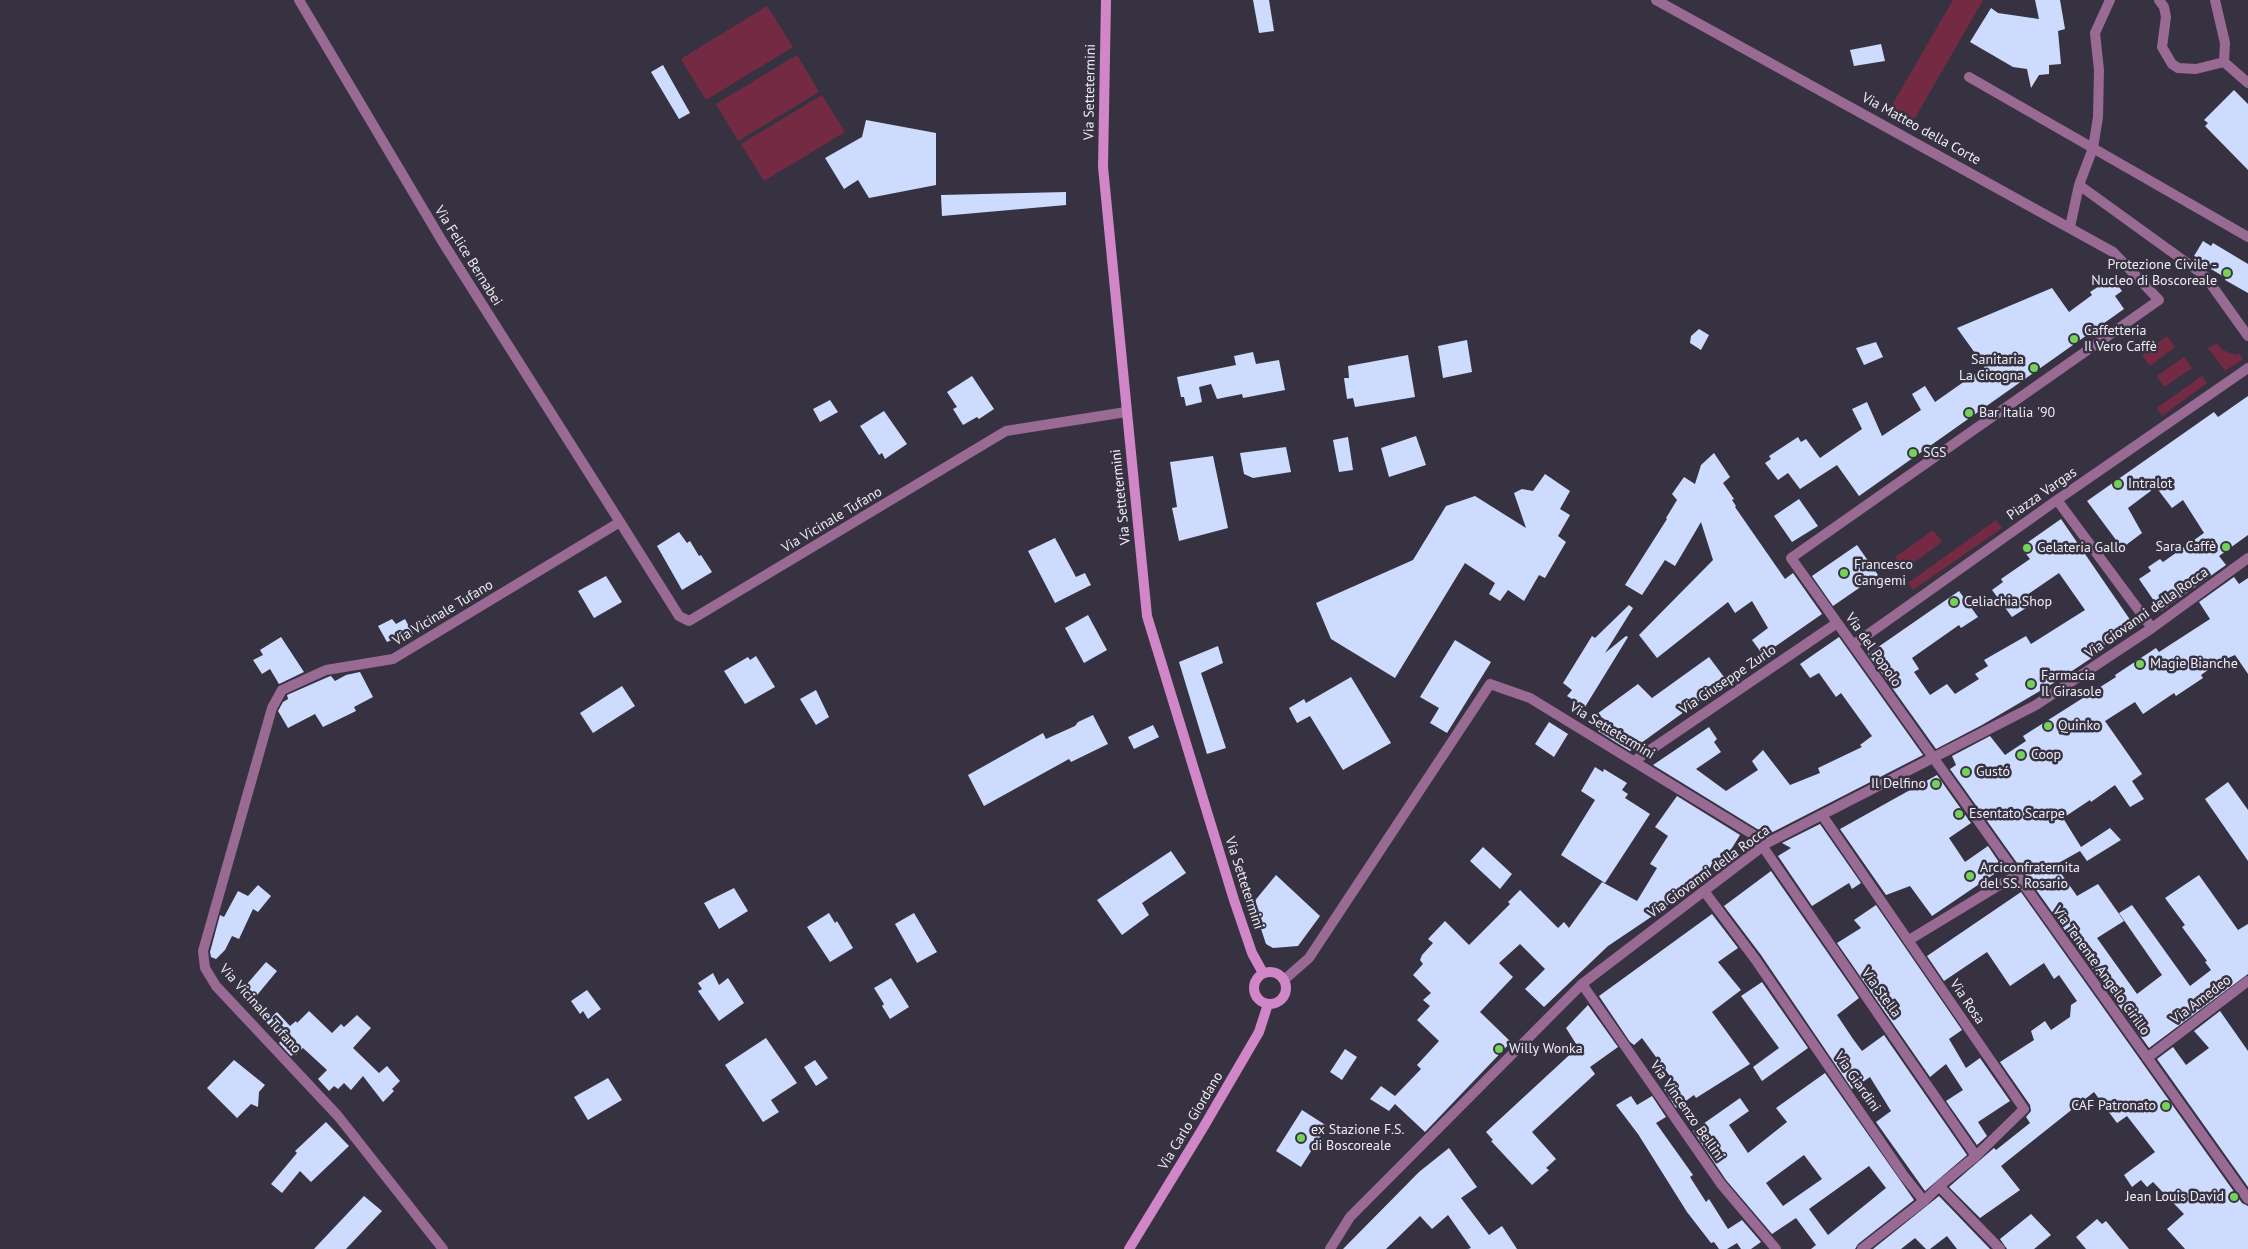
<!DOCTYPE html>
<meta charset="utf-8">
<style>
body{margin:0}
canvas{display:block;background:#373241}
</style>
<canvas width="2248" height="1249"></canvas>
<script>
const context = document.querySelector('canvas').getContext('2d');
context.lineJoin = 'round';
function fillPath(path, color) { context.fillStyle = color; context.fill(path, 'evenodd'); }
const shape = rows => new Path2D(rows.map(r => 'M' + r).join(''));
function strokePath(path, color, width, dash) { context.strokeStyle = color; context.lineWidth = width; context.lineCap = dash ? 'butt' : 'round'; context.setLineDash(dash || []); context.stroke(path); }
function write(font, color, halo, rows, align = 'center') {
  context.font = font + ' "PT Sans",sans-serif'; context.lineWidth = 5; context.setLineDash([]); context.textBaseline = 'middle'; context.strokeStyle = halo; context.fillStyle = color; for (const [text, x, y, turn = 0] of rows) {
    context.save(); context.translate(x, y); context.rotate((+turn || 0) * Math.PI / 180); context.textAlign = isNaN(turn) ? turn : align; if (halo) context.strokeText(text, 0, 0); context.fillText(text, 0, 0); context.restore();
  }
}
fillPath(shape([
 [1953,0,1983,0,1911,125,1888,112],
 [767,6,793,47,706,100,681,59],
 [797,55,819,92,738,141,716,104],
 [822,95,845,132,764,181,741,144],
 [2167,336,2175,347,2150,366,2142,355],
 [2217,343,2222,350,2236,355,2239,353,2243,359,2225,371,2208,348],
 [2184,357,2192,368,2164,387,2157,376],
 [2202,376,2207,383,2162,416,2157,408],
 [1996,520,2002,528,1913,590,1908,583],
 [1933,530,1942,542,1904,570,1895,557]
]), '#742a42');
fillPath(shape([
 [1253,0,1269,0,1274,31,1259,33],
 [2035,0,2060,0,2065,29,2058,31,2061,64,2049,65,2049,74,2039,75,2031,88,2027,69,2013,67,1970,42,1991,8,1998,13,2039,19],
 [1881,44,1885,61,1854,66,1850,50],
 [663,65,690,113,679,119,651,72],
 [2234,90,2248,104,2248,170,2205,126,2208,123,2204,120],
 [866,120,936,133,936,185,869,198,858,180,844,189,825,158,862,137],
 [1066,192,1066,205,942,216,941,195],
 [2203,241,2211,246,2213,243,2248,264,2248,293,2225,280,2226,278,2211,269,2212,266,2194,256],
 [2112,278,2122,291,2115,296,2124,309,1859,496,1837,465,1800,489,1788,473,1778,480,1765,463,1771,459,1769,456,1798,437,1801,442,1806,439,1820,458,1862,429,1852,409,1867,402,1882,436,1921,410,1912,394,1925,386,1935,402,1985,367,1957,328,2052,288,2069,312,2092,295,2090,292],
 [1699,329,1709,335,1701,350,1690,343,1691,336],
 [1467,340,1472,372,1443,378,1438,346],
 [1876,342,1883,357,1864,365,1856,348],
 [1253,352,1256,364,1279,360,1285,390,1243,398,1242,394,1217,399,1211,384,1199,387,1202,402,1186,406,1184,397,1181,397,1177,377,1236,365,1234,356],
 [1408,355,1415,397,1355,407,1353,398,1347,399,1344,378,1349,378,1348,366],
 [972,376,994,409,979,419,977,417,963,425,953,409,957,407,947,392],
 [2248,396,2248,535,2219,556,2226,565,2161,611,2139,579,2151,571,2148,567,2160,559,2163,562,2204,533,2199,525,2183,500,2172,508,2156,487,2128,508,2142,533,2122,548,2087,501,2214,412,2218,417],
 [830,400,838,412,820,422,813,409],
 [884,411,907,444,885,459,882,453,879,455,860,426],
 [1416,436,1426,465,1389,477,1381,448],
 [1348,437,1353,470,1339,472,1333,440],
 [1286,447,1291,472,1253,478,1244,474,1240,453],
 [1714,453,1730,477,1723,483,1734,499,1732,500,1736,506,1735,507,1785,579,1793,573,1822,614,1763,655,1752,640,1768,628,1752,601,1735,613,1728,602,1657,658,1639,635,1713,560,1701,522,1675,566,1665,560,1642,595,1625,585,1667,519,1666,518,1677,500,1672,494,1684,477,1695,484,1701,465],
 [1213,456,1228,528,1179,541,1172,508,1177,507,1170,462],
 [1545,474,1570,491,1560,509,1570,515,1558,536,1566,542,1545,578,1539,575,1524,601,1508,590,1500,601,1489,594,1495,583,1465,563,1395,678,1331,639,1316,603,1413,560,1446,506,1475,496,1526,528,1514,493,1522,489,1533,491],
 [1799,499,1818,526,1792,542,1774,516],
 [2061,519,2133,624,2094,652,2096,655,2057,681,1982,725,1936,749,1868,654,1959,591,1978,617,1961,628,1959,625,1912,658,1919,669,1914,672,1930,695,1947,684,1955,694,1979,679,1975,674,1988,666,1984,660,2026,636,2031,644,2085,610,2059,573,2021,599,2026,608,2012,617,1992,590,2003,582,2001,579,2030,559,2021,547],
 [679,532,687,543,690,541,699,556,701,555,712,572,682,590,657,546],
 [1055,538,1076,577,1085,573,1091,585,1055,603,1028,551],
 [1857,545,1878,575,1833,606,1812,576],
 [606,576,622,602,594,618,578,591],
 [2234,577,2239,584,2248,578,2248,674,2235,655,2219,662,2201,675,2203,678,2176,696,2174,693,2143,714,2135,702,2105,721,2142,774,2132,781,2144,799,2130,807,2115,785,2091,802,2090,800,2063,818,2081,847,2110,828,2121,840,2087,861,2080,851,2055,865,2077,896,2098,884,2124,921,2097,938,2137,994,2162,975,2119,913,2132,905,2190,986,2211,970,2205,962,2207,961,2182,927,2185,925,2165,898,2199,875,2238,930,2248,924,2248,974,2149,1048,1950,769,1956,765,1952,756,1990,736,2005,755,2026,741,2023,736,2116,677,2115,675,2156,648,2159,652,2210,619,2199,602],
 [1629,605,1633,608,1605,653,1626,636,1628,637,1585,707,1567,696,1572,690,1563,683,1592,636,1595,638],
 [1088,615,1107,650,1084,663,1065,628],
 [392,619,396,624,405,619,413,634,398,643,396,638,387,642,378,626],
 [281,637,304,672,279,684,270,669,262,674,253,660,263,655,260,650],
 [1839,637,1923,755,1767,835,1653,765,1709,727,1717,739,1714,742,1721,752,1696,769,1726,791,1758,770,1752,761,1763,750,1790,785,1820,773,1818,768,1862,747,1860,745,1872,736,1841,693,1836,697,1819,673,1810,678,1800,664],
 [1455,640,1491,662,1447,733,1430,723,1439,708,1420,697],
 [1218,646,1223,663,1201,673,1226,748,1207,754,1179,662],
 [756,656,775,687,745,704,724,671,748,657,750,660],
 [1709,657,1727,681,1630,751,1598,731,1607,721,1597,714,1638,684,1652,698],
 [360,672,373,697,354,707,356,711,323,727,315,714,288,728,278,711,283,702,288,699,287,695,328,677,331,676,335,681,346,675],
 [1351,677,1391,743,1343,770,1310,716,1297,723,1289,708,1304,699,1306,703],
 [622,686,635,706,593,733,580,713],
 [816,690,829,717,816,725,800,699],
 [1093,715,1108,744,1071,762,1069,759,984,806,968,775,1043,733,1046,739,1075,726,1078,722],
 [1549,722,1568,734,1554,757,1535,744],
 [1153,725,1159,737,1134,749,1128,737],
 [1595,767,1603,772,1604,769,1627,783,1622,790,1628,794,1625,798,1650,814,1605,883,1561,855,1595,800,1581,791],
 [1937,775,1971,823,1949,838,1965,862,1988,846,2003,868,1932,916,1910,886,1886,895,1840,829],
 [2228,782,2248,810,2248,861,2205,799],
 [1677,796,1740,835,1724,861,1717,857,1704,877,1657,913,1608,946,1544,1007,1525,989,1545,969,1520,944,1499,963,1513,977,1480,1012,1511,1042,1425,1132,1395,1104,1389,1111,1370,1099,1381,1086,1395,1096,1421,1069,1417,1065,1439,1041,1417,1020,1430,1006,1423,1000,1431,993,1413,975,1423,964,1420,960,1422,955,1433,943,1428,939,1445,921,1469,945,1510,904,1508,902,1520,890,1558,928,1564,922,1569,928,1602,882,1637,901,1657,868,1650,864,1668,836,1655,827],
 [1820,824,1861,883,1852,889,1849,883,1812,906,1778,856,1791,848,1782,843],
 [1483,847,1512,874,1500,889,1470,861],
 [1171,851,1186,873,1142,903,1149,915,1122,935,1097,900],
 [1771,871,1859,998,1837,1015,1853,1039,1862,1051,1884,1035,1967,1155,1925,1191,1876,1122,1891,1111,1870,1077,1852,1089,1761,955,1724,906],
 [1276,875,1320,916,1298,946,1273,948,1266,944,1263,935,1253,903],
 [258,885,271,896,258,912,253,909,239,939,232,936,225,950,216,959,211,957,210,952,220,915,224,917,238,891,248,896],
 [734,888,748,911,719,929,704,903],
 [2021,892,2242,1203,2248,1206,2248,1249,2185,1249,2167,1229,2184,1214,2153,1182,2147,1187,2141,1180,2132,1187,2124,1175,2155,1152,2127,1116,2117,1123,2094,1092,2001,1166,2020,1190,1980,1218,1949,1187,1994,1148,1996,1150,2030,1123,2026,1117,2031,1111,2030,1105,2000,1062,2034,1040,2031,1031,2045,1021,2051,1030,2070,1017,2071,1005,2077,1001,2059,975,2054,979,2044,963,2010,986,1987,952,1944,981,1927,956],
 [1876,905,1962,1030,1949,1039,1966,1068,1980,1058,2010,1101,1978,1122,1987,1136,1977,1145,1946,1101,1963,1090,1946,1064,1930,1077,1837,943,1861,928,1854,920],
 [829,913,835,923,837,921,853,948,830,962,807,927],
 [914,913,937,952,917,963,895,924],
 [1712,914,1738,948,1718,962,1741,990,1712,1012,1750,1064,1696,1098,1694,1095,1676,1108,1664,1089,1675,1083,1642,1038,1634,1045,1630,1042,1599,996],
 [266,962,277,971,253,1000,241,991],
 [713,973,719,985,728,978,744,1003,719,1021,698,991,702,989,698,983],
 [891,978,909,1007,890,1019,882,1006,884,1004,874,988],
 [1762,982,1808,1048,1762,1081,1753,1067,1779,1048,1741,996],
 [587,990,601,1009,588,1019,583,1011,580,1014,571,1001],
 [1588,1005,1618,1047,1590,1067,1595,1074,1532,1132,1556,1159,1546,1168,1549,1170,1532,1185,1491,1141,1493,1140,1486,1132,1578,1047,1566,1028],
 [309,1011,332,1033,341,1024,344,1027,357,1015,371,1028,353,1048,379,1073,387,1066,400,1081,392,1089,394,1091,383,1102,363,1076,351,1090,344,1083,338,1089,334,1086,329,1091,318,1079,327,1070,303,1048,296,1055,294,1054,291,1056,279,1043,282,1039,266,1022,277,1012,290,1026,296,1021,297,1023],
 [2220,1011,2248,1051,2248,1187,2157,1059,2173,1047,2186,1065,2209,1048,2194,1031],
 [766,1038,797,1083,771,1100,779,1112,763,1122,725,1065],
 [1345,1049,1357,1057,1342,1080,1330,1072],
 [234,1060,265,1085,259,1092,258,1107,251,1104,237,1118,207,1088],
 [815,1060,828,1078,816,1086,804,1067],
 [1825,1073,1914,1200,1858,1244,1855,1249,1811,1249,1816,1245,1796,1218,1772,1234,1726,1180,1693,1131,1740,1098,1749,1111,1729,1125,1748,1153,1787,1122,1776,1108],
 [1804,1155,1822,1179,1783,1206,1766,1183],
 [1869,1166,1886,1188,1828,1235,1809,1209],
 [608,1078,622,1100,588,1120,574,1097],
 [1631,1096,1637,1105,1652,1096,1666,1117,1656,1123,1693,1175,1690,1177,1706,1202,1709,1199,1728,1229,1742,1220,1761,1242,1751,1249,1741,1249,1737,1243,1727,1249,1719,1249,1714,1242,1711,1243,1687,1212,1638,1134,1616,1105],
 [1302,1110,1327,1126,1301,1167,1276,1151],
 [326,1122,349,1146,311,1182,300,1171,282,1193,271,1184,297,1153,295,1151],
 [1449,1148,1477,1187,1461,1198,1489,1235,1502,1226,1517,1249,1468,1249,1471,1248,1448,1215,1432,1229,1420,1216,1386,1249,1343,1249,1419,1172],
 [364,1196,382,1211,346,1249,314,1249],
 [1939,1196,1990,1249,1957,1249,1947,1236,1930,1249,1926,1249,1915,1238,1901,1249,1873,1249],
 [2031,1214,2051,1235,2034,1249,2007,1249,2000,1239],
 [2097,1219,2102,1224,2106,1221,2129,1249,2086,1249,2076,1237]
]), '#cddcfe');
strokePath(shape([
 [1969,77,2248,237]
]), '#996a93', 10);
strokePath(shape([
 [2159,0,2164,7,2166,17,2162,47,2172,64,2178,68,2196,69,2224,62]
]), '#996a93', 10);
strokePath(shape([
 [299,0,442,241,620,522],
 [1656,0,2113,252,2159,300,1791,558,2248,1199],
 [2215,0,2225,43,2224,62,2248,83],
 [2079,185,2205,276,2248,336],
 [2070,227,2079,185,2093,148,2098,117,2099,70,2095,33,2110,0],
 [2057,500,2152,628],
 [1853,645,2057,500,2248,368],
 [1634,761,1837,623],
 [1822,815,2024,1109,1976,1156,1939,1186],
 [1763,847,1976,1156],
 [1704,891,1755,959,1904,1176,1924,1201,1939,1186,2000,1249],
 [1909,940,2016,875],
 [1285,979,1309,958,1490,684,1530,698,1767,843],
 [1582,984,1721,1184,1776,1249],
 [2147,1058,2248,981],
 [443,1249,338,1116,216,986,205,968,203,951,272,708,282,690,326,670,393,659,620,522,679,616,689,621,1006,431,1126,412],
 [1862,1249,1924,1201]
]), '#996a93', 10);
strokePath(shape([
 [1330,1249,1350,1217,1582,984,1767,843,2036,705,2152,628,2248,558]
]), '#996a93', 10);
strokePath(shape([
 [1106,0,1103,167,1147,616,1234,900,1252,953,1263,973],
 '1254 988a16 16 0 1 1 32 0a16 16 0 1 1-32 0Z',
 [1129,1249,1203,1128,1259,1032,1268,1004]
]), '#d186c8', 10);
for (const [x, y, r, color] of [
 [2227,273,5,"#74d25c"],
 [2074,339,5,"#74d25c"],
 [2034,368,5,"#74d25c"],
 [1969,413,5,"#74d25c"],
 [1913,453,5,"#74d25c"],
 [2118,484,5,"#74d25c"],
 [2226,547,5,"#74d25c"],
 [2027,548,5,"#74d25c"],
 [1844,573,5,"#74d25c"],
 [1954,602,5,"#74d25c"],
 [2140,664,5,"#74d25c"],
 [2031,684,5,"#74d25c"],
 [2048,726,5,"#74d25c"],
 [2021,755,5,"#74d25c"],
 [1966,772,5,"#74d25c"],
 [1936,784,5,"#74d25c"],
 [1959,814,5,"#74d25c"],
 [1970,876,5,"#74d25c"],
 [1499,1049,5,"#74d25c"],
 [2166,1106,5,"#74d25c"],
 [1301,1138,5,"#74d25c"],
 [2234,1197,5,"#74d25c"]
]) { const dot = new Path2D(); dot.arc(x, y, r, 0, 2 * Math.PI); context.fillStyle = color; context.fill(dot); strokePath(dot, '#373241', 2); }
write('14px', '#eeebf5', '#373241', [
 ["Via Settetermini",1090,92,-89],
 ["Via Matteo della Corte",1921,129,29],
 ["Via Felice Bernabei",468,256,58],
 ["Piazza Vargas",2042,494,-35],
 ["Via Settetermini",1121,497,-96],
 ["Via Vicinale Tufano",832,520,-31],
 ["Via Vicinale Tufano",443,613,-31],
 ["Via Giovanni della Rocca",2147,613,-35],
 ["Via del Popolo",1873,650,55],
 ["Via Giuseppe Zurlo",1728,680,-34],
 ["Via Settetermini",1612,731,31],
 ["Via Giovanni della Rocca",1709,872,-36],
 ["Via Settetermini",1244,883,72],
 ["Via Tenente Angelo Cirillo",2101,971,54],
 ["Via Stella",1881,993,54],
 ["Via Amedeo",2201,1000,-37],
 ["Via Rosa",1967,1002,56],
 ["Via Vicinale Tufano",260,1009,48],
 ["Via Giardini",1857,1082,55],
 ["Via Vincenzo Bellini",1687,1111,55],
 ["Via Carlo Giordano",1191,1121,-59]
]);
write('14px', '#eeebf5', '#373241', [
 ["Protezione Civile -",2217,265,"right"],
 ["Nucleo di Boscoreale",2217,281,"right"],
 ["Caffetteria",2084,331],
 ["Il Vero Caffè",2084,347],
 ["Sanitaria",2024,360,"right"],
 ["La Cicogna",2024,376,"right"],
 ["Bar Italia '90",1979,413],
 ["SGS",1923,453],
 ["Intralot",2128,484],
 ["Sara Caffè",2216,547,"right"],
 ["Gelateria Gallo",2037,548],
 ["Francesco",1854,565],
 ["Cangemi",1854,581],
 ["Celiachia Shop",1964,602],
 ["Magie Bianche",2150,664],
 ["Farmacia",2041,676],
 ["Il Girasole",2041,692],
 ["Quinko",2058,726],
 ["Coop",2031,755],
 ["Gustó",1976,772],
 ["Il Delfino",1926,784,"right"],
 ["Esentato Scarpe",1969,814],
 ["Arciconfraternita",1980,868],
 ["del SS. Rosario",1980,884],
 ["Willy Wonka",1509,1049],
 ["CAF Patronato",2156,1106,"right"],
 ["ex Stazione F.S.",1311,1130],
 ["di Boscoreale",1311,1146],
 ["Jean Louis David",2224,1197,"right"]
], 'left');
</script>
